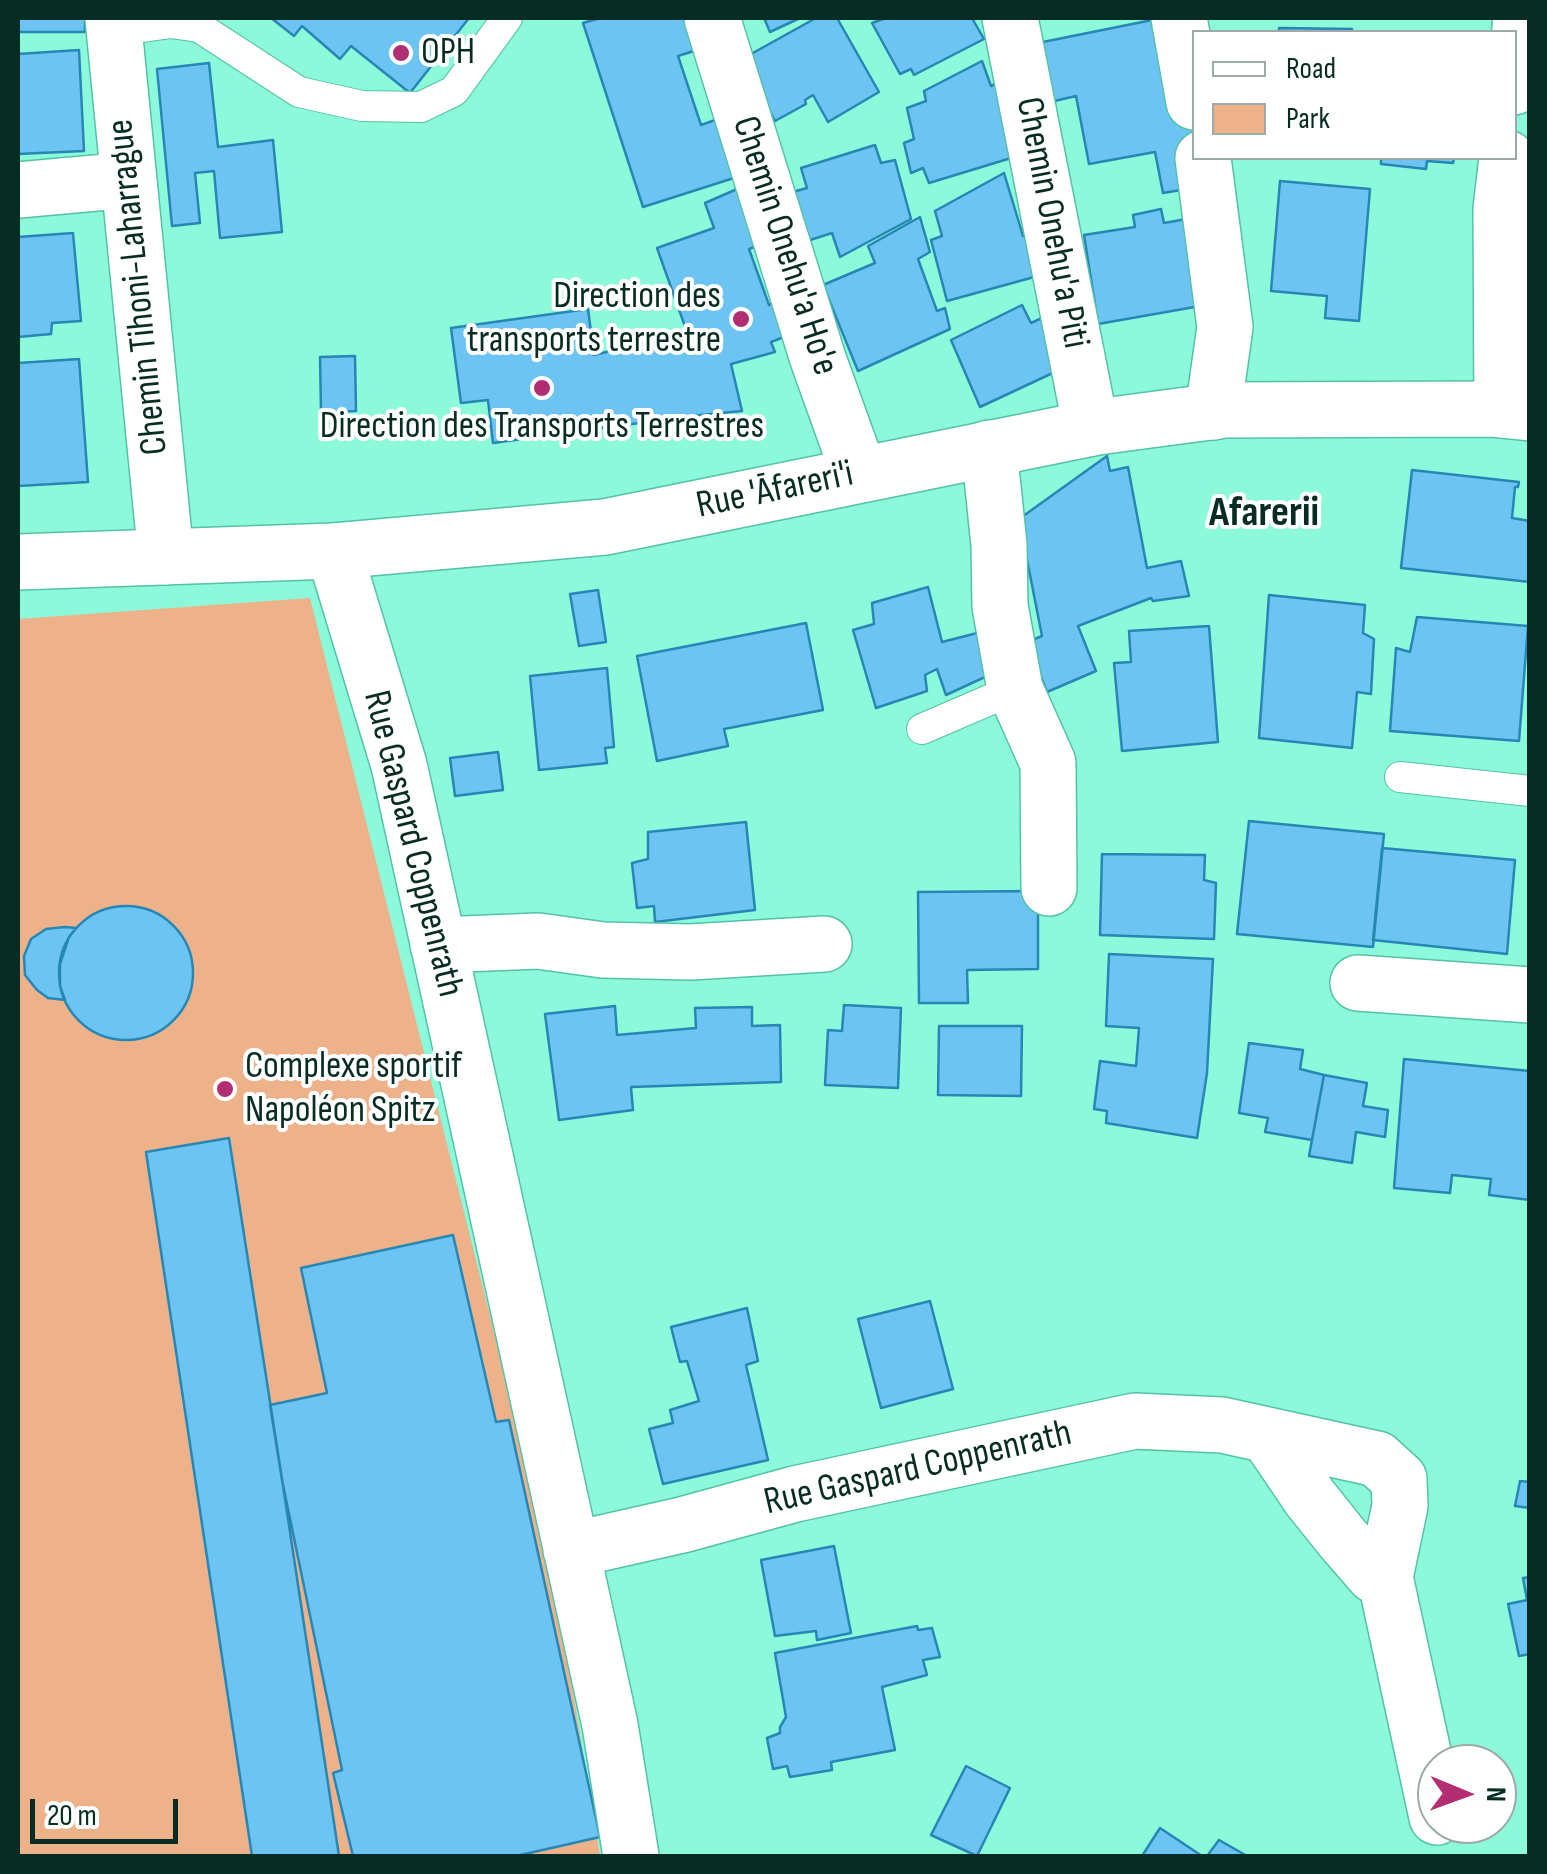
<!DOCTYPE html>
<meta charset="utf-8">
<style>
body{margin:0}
#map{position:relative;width:1547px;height:1874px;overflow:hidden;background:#8cf9db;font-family:"Sofia Sans Condensed",sans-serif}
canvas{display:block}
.frame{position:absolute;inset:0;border:20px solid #072c23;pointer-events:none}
.legend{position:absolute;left:1192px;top:30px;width:325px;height:130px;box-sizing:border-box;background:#fff;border:2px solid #9caba7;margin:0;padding:12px 18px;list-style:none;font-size:30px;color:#072c23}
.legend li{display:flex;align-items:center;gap:20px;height:50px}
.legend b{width:50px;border:2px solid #9caba7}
.north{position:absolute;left:1417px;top:1744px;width:100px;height:100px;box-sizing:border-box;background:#fff;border:2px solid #9caba7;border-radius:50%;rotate:91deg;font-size:28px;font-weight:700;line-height:40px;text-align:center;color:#072c23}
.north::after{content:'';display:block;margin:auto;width:35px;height:45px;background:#b22d71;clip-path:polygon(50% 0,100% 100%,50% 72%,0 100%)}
.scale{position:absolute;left:30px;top:1799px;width:148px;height:45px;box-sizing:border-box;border:5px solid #072c23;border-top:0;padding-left:12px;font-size:30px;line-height:35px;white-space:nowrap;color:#072c23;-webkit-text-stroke:8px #fff;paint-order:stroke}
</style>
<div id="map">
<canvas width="1547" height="1874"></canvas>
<div class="frame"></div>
<ul class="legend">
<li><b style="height:12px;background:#fff"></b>Road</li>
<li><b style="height:28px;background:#eeb28b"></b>Park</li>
</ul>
<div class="north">N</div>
<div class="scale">20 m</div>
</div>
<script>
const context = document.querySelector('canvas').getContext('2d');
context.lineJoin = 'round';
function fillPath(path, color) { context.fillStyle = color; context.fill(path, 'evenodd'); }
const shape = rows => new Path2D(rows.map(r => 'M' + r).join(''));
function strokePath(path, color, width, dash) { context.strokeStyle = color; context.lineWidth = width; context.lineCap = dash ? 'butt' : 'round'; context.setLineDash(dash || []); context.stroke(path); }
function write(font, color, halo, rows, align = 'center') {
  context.font = font + ' "Sofia Sans Condensed",sans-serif'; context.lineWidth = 8; context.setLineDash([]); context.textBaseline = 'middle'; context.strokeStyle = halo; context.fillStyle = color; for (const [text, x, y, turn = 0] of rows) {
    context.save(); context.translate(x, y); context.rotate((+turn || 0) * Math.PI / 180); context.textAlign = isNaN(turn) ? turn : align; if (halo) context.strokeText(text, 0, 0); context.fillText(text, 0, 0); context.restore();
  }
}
fillPath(shape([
 [310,598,551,1559,600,1856,18,1856,18,619]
]), '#eeb28b');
const building = shape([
 [18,18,85,18,85,32,18,32,18,18],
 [271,18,469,18,410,93,351,46,340,59,302,26,294,36,271,18],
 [600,18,686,18,697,50,678,56,701,125,718,119,737,177,643,207,583,23,600,18],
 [764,18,800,18,770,32,764,18],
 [816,18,837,18,879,92,828,122,813,95,805,100,806,104,775,121,742,59,816,18],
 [886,18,972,18,984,39,914,75,911,69,900,74,872,23,886,18],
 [1157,19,1189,102,1194,129,1194,158,1205,186,1163,193,1155,152,1089,164,1076,96,1050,102,1038,43,1157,19],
 [1279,28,1352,29,1352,32,1279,32,1279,28],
 [79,50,84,151,18,154,18,54,79,50],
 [982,61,991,86,998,83,1021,155,929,183,923,168,911,173,904,143,914,139,907,108,926,101,924,91,982,61],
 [209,63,218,147,273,140,282,232,220,238,214,171,195,173,200,223,172,226,157,69,209,63],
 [875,145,881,163,895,160,911,219,840,257,832,233,804,242,789,193,807,188,801,168,875,145],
 [1381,158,1454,158,1453,163,1427,161,1426,169,1381,164,1381,158],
 [1004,173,1023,236,1036,232,1045,274,947,301,931,240,942,236,935,211,1004,173],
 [760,179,777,239,749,249,769,305,793,294,802,330,771,342,775,352,731,364,742,411,691,416,493,443,488,400,461,403,451,328,588,309,594,355,687,332,657,248,714,228,705,203,760,179],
 [1280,181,1370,189,1359,321,1325,318,1327,296,1271,291,1280,181],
 [1161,209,1164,223,1192,218,1206,305,1098,324,1084,235,1135,227,1133,215,1161,209],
 [920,217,930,252,918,259,937,311,945,308,950,329,858,371,823,285,875,263,868,246,920,217],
 [73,233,81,321,52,323,51,334,18,337,18,237,73,233],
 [1022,305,1031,323,1053,313,1057,371,980,407,951,340,1022,305],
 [355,356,356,411,321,412,320,357,355,356],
 [79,359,88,482,18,486,18,363,79,359],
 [1107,456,1110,471,1128,467,1147,568,1181,561,1189,596,1153,601,1151,598,1078,626,1096,671,1047,692,1027,642,1042,636,1019,519,1107,456],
 [1412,470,1519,482,1518,487,1515,487,1512,518,1530,521,1530,582,1401,568,1412,470],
 [928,587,942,642,989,630,998,671,946,695,937,669,925,675,927,691,876,708,853,630,874,624,872,603,928,587],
 [598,590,606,642,579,646,570,594,598,590],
 [1269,595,1365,605,1363,633,1374,639,1371,694,1357,692,1352,748,1259,738,1269,595],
 [1417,617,1528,626,1519,741,1390,731,1396,648,1410,652,1417,617],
 [806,623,823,710,724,729,728,746,657,761,637,656,806,623],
 [1209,626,1218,742,1122,751,1114,663,1131,662,1129,631,1209,626],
 [607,668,614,747,605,748,607,763,539,770,530,676,607,668],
 [498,752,503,790,455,796,450,758,498,752],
 [1249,821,1384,834,1373,947,1237,934,1249,821],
 [746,822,755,910,655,922,654,906,637,908,632,863,648,859,648,832,746,822],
 [1382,848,1515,860,1507,954,1373,940,1382,848],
 [1102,854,1205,855,1204,880,1216,883,1214,939,1100,935,1102,854],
 [1038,891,1038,969,967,970,968,1003,919,1003,918,892,1038,891],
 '59 973a67 67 0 1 1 134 0a67 67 0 1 1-134 0Z',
 [65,927,76,928,69,937,60,964,60,986,65,1000,48,998,37,990,25,975,24,956,31,939,46,929,65,927],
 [1109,954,1213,959,1207,1073,1197,1138,1106,1123,1107,1111,1094,1109,1100,1061,1136,1066,1139,1028,1106,1026,1109,954],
 [844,1005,901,1008,898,1088,825,1085,828,1030,842,1031,844,1005],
 [615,1006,617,1035,696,1028,695,1008,752,1007,752,1026,780,1025,781,1082,631,1087,633,1110,559,1120,545,1014,615,1006],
 [939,1026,1022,1026,1021,1096,938,1095,939,1026],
 [1249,1043,1303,1050,1300,1069,1324,1075,1312,1140,1265,1132,1268,1118,1239,1113,1249,1043],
 [1404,1059,1530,1071,1530,1200,1489,1195,1491,1179,1452,1175,1450,1193,1394,1188,1404,1059],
 [1324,1075,1367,1083,1363,1106,1388,1110,1385,1137,1356,1132,1352,1163,1309,1156,1324,1075],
 [229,1138,282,1479,339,1856,252,1856,146,1152,229,1138],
 [453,1235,496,1422,509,1420,600,1837,516,1856,353,1856,333,1773,342,1770,282,1480,270,1405,327,1393,301,1268,453,1235],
 [930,1301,953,1389,881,1408,858,1319,930,1301],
 [747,1308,758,1361,746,1365,768,1460,663,1484,649,1429,673,1423,670,1410,699,1401,687,1361,680,1362,671,1327,747,1308],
 [1520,1481,1530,1482,1530,1508,1515,1506,1520,1481],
 [834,1546,851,1633,817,1640,816,1631,775,1636,761,1560,834,1546],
 [1530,1577,1530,1654,1519,1656,1508,1604,1527,1600,1523,1578,1530,1577],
 [917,1626,918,1630,932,1628,940,1657,923,1660,927,1675,882,1687,895,1750,831,1762,832,1770,790,1777,787,1766,773,1769,767,1738,780,1733,780,1727,786,1717,775,1653,917,1626],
 [966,1766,1010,1788,977,1856,931,1835,966,1766],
 [1160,1828,1202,1856,1142,1856,1160,1828],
 [1219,1840,1247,1856,1207,1856,1219,1840]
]);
fillPath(building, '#6dc4f3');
strokePath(building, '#2787b4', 2.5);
const service = shape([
 [114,31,171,23,199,27,299,92,362,106,421,107,454,91,507,18],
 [922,729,1015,689],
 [1400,777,1530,791]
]);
const minor = shape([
 [113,18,166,557],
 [712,18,818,359,859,473],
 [1010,18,1091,428],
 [1179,18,1194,102],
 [1514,87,1521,18],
 [1203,158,1225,327,1213,412],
 [18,190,129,180],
 [1502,410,1501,209,1507,158],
 [989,448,999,545,1000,606,1015,689,1048,763,1049,888],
 [334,551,399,765,610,1725,631,1856],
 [438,945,538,941,603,950,691,952,824,944],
 [1358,983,1530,995],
 [1268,1436,1310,1498,1342,1538,1374,1575,1385,1577],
 [571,1550,682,1525,795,1494,1135,1421,1222,1425,1377,1459,1399,1479,1400,1506,1385,1577,1437,1817]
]);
const secondary = shape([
 [18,562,334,551,605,527,1097,427,1225,410,1491,409,1530,413]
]);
strokePath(service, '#54c2a7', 32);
strokePath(minor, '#54c2a7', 58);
strokePath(secondary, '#54c2a7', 58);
strokePath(service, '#fff', 30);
strokePath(minor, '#fff', 55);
strokePath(secondary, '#fff', 55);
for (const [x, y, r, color] of [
 [401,53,10,"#b22d71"],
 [741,319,10,"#b22d71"],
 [542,388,10,"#b22d71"],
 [225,1089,10,"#b22d71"]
]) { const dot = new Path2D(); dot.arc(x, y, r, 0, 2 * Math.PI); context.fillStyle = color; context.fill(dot); strokePath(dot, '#fff', 4); }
write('38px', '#072c23', '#fff', [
 ["OPH",421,53],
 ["Direction des",721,297,"right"],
 ["transports terrestre",721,341,"right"],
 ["Direction des Transports Terrestres",542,427,"center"],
 ["Complexe sportif",245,1067],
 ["Napoléon Spitz",245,1111]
], 'left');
write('38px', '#072c23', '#fff', [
 ["Chemin Onehu'a Piti",1051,223,79],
 ["Chemin Onehu'a Ho'e",784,246,72],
 ["Chemin Tihoni-Laharrague",139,287,-96],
 ["Rue 'Āfareri'i",775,491,-12],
 ["Rue Gaspard Coppenrath",412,844,76],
 ["Rue Gaspard Coppenrath",918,1469,-13]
]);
write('bold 42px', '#072c23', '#fff', [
 ["Afarerii",1264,514]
]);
</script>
